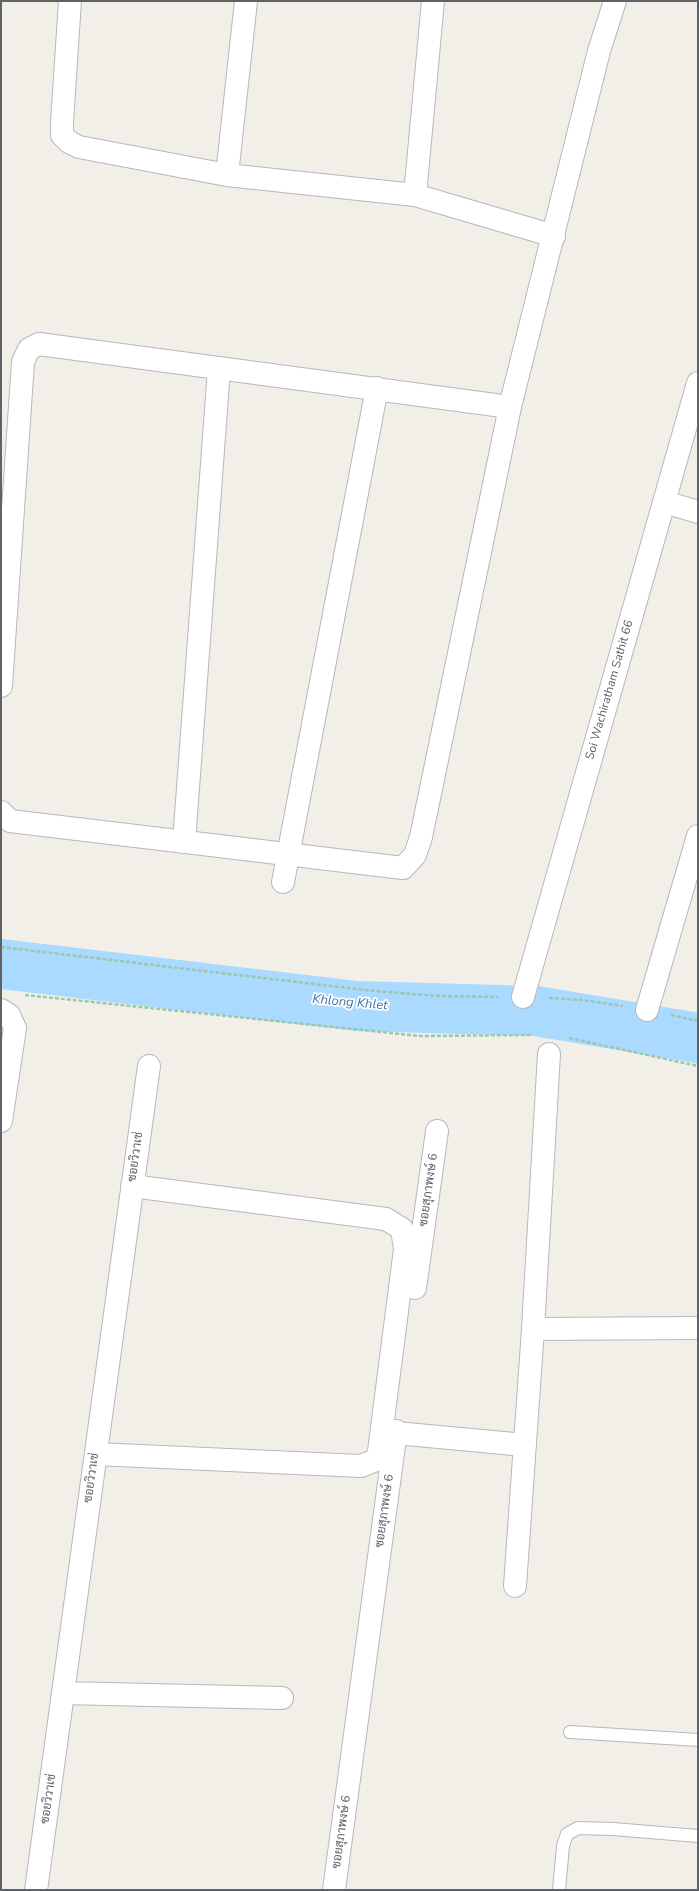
<!DOCTYPE html>
<meta charset="utf-8">
<style>
body{margin:0}
#map{position:relative;width:699px;height:1891px;overflow:hidden;background:#f1efe8;font-family:"Nunito Sans",sans-serif}
canvas{display:block}
.frame{position:absolute;inset:0;border:2px solid #5f6368;pointer-events:none}
</style>
<div id="map">
<canvas width="699" height="1891"></canvas>
<div class="frame"></div>
</div>
<script>
const context = document.querySelector('canvas').getContext('2d');
context.lineJoin = 'round';
const shape = rows => new Path2D(rows.map(r => 'M' + r).join(''));
function strokePath(path, color, width, dash) { context.strokeStyle = color; context.lineWidth = width; context.lineCap = dash ? 'butt' : 'round'; context.setLineDash(dash || []); context.stroke(path); }
function write(font, color, halo, rows, align = 'center') {
  context.font = font + ' "Nunito Sans",Sarabun,sans-serif'; context.lineWidth = 3.5; context.setLineDash([]); context.textBaseline = 'middle'; context.strokeStyle = halo; context.fillStyle = color; for (const [text, x, y, turn = 0] of rows) {
    context.save(); context.translate(x, y); context.rotate((+turn || 0) * Math.PI / 180); context.textAlign = isNaN(turn) ? turn : align; if (halo) context.strokeText(text, 0, 0); context.fillText(text, 0, 0); context.restore();
  }
}
strokePath(shape([
 [1,964,357,1006,536,1011,698,1038]
]), '#aadaff', 50);
const lane = shape([
 [570,1732,698,1740],
 [559,1890,563,1846,567,1834,578,1828,613,1829,698,1836]
]);
const street = shape([
 [70,1,62,122,62,135,69,142,79,147,227,175,415,195,554,236],
 [227,175,246,1],
 [415,195,433,1],
 [664,502,698,512],
 [1,686,23,362,29,349,39,344,510,407],
 [1,812,10,821,403,868,415,855,421,837,510,407,599,51,615,1],
 [184,842,219,369],
 [283,882,377,388],
 [523,997,698,383],
 [1,1010,9,1015,15,1028,1,1121],
 [647,1010,698,836],
 [415,1288,437,1131],
 [533,1329,549,1054],
 [396,1433,525,1445],
 [96,1454,361,1466,376,1460,379,1451,405,1249,402,1229,386,1219,132,1186],
 [515,1586,533,1329,698,1328],
 [63,1693,282,1698],
 [36,1890,149,1066],
 [334,1890,396,1431]
]);
strokePath(lane, '#b5b8bc', 14);
strokePath(street, '#b5b8bc', 24);
strokePath(shape([
 [1,947,365,990,438,996,498,997],
 [25,995,420,1036,532,1035],
 [549,998,582,1000,623,1006],
 [671,1015,698,1021],
 [569,1038,698,1066]
]), '#9cc7a9', 2.5, [4, 2]);
strokePath(lane, '#fff', 12);
strokePath(street, '#fff', 22);
write('12px', '#5f6368', '#fff', [
 ["Soi Wachiratham Sathit 66",610,690,-74],
 ["ซอยวิวาเช่",136,1157,-82],
 ["ซอยสุภาพงษ์ 6",429,1190,-82],
 ["ซอยวิวาเช่",92,1478,-82],
 ["ซอยสุภาพงษ์ 6",385,1511,-82],
 ["ซอยวิวาเช่",49,1799,-82],
 ["ซอยสุภาพงษ์ 6",342,1832,-82]
]);
write('italic 13px', '#4174aa', '#fff', [
 ["Khlong Khlet",350,1003,5]
]);
</script>
